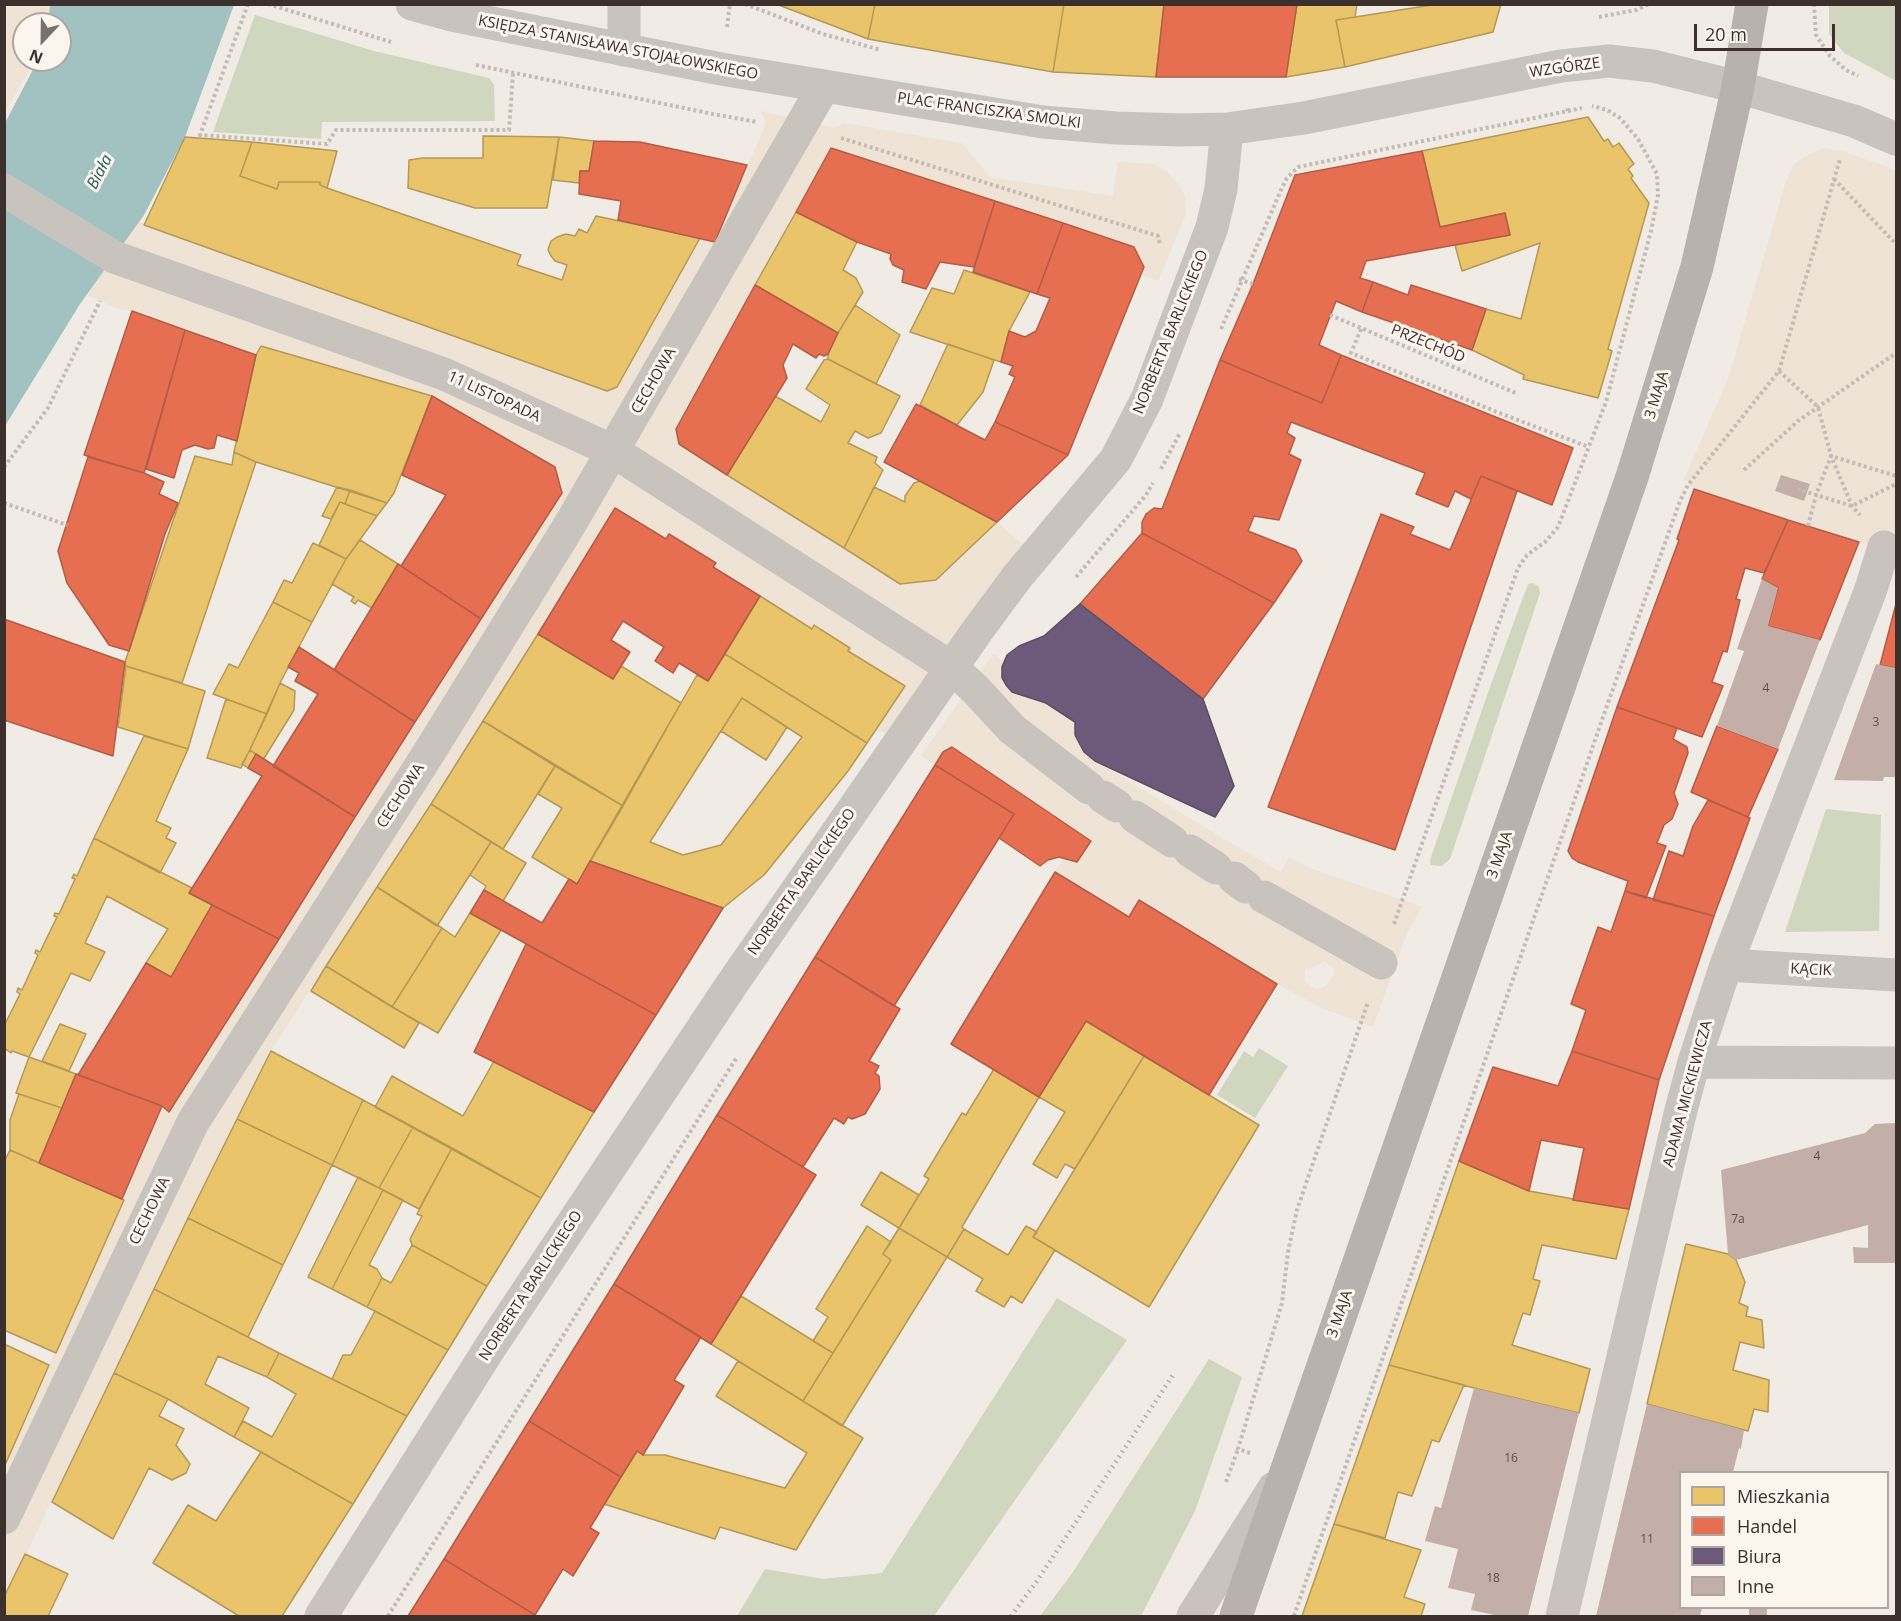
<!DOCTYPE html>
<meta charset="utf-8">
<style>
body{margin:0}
#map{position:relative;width:1901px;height:1621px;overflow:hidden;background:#f0ebe5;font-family:"Open Sans",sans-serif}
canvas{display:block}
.frame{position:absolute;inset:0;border:6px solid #3b302b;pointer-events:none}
.legend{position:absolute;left:1679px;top:1471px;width:210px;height:138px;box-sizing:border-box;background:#fbf5ee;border:2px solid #aea6a0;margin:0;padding:8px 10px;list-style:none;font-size:18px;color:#3b302b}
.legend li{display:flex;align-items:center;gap:12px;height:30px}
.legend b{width:30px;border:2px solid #aea6a0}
.north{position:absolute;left:12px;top:12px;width:60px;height:60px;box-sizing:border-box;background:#fbf5ee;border:2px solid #aea6a0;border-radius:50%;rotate:202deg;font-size:16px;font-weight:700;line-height:24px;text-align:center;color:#3b302b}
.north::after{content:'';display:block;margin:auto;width:21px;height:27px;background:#7a716c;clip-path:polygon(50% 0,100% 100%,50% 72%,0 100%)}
.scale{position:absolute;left:1694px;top:24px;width:141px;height:27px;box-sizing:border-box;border:3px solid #3b302b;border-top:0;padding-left:8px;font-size:18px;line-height:21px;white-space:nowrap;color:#3b302b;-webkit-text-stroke:4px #fbf5ee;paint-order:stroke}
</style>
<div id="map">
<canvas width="1901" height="1621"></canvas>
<div class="frame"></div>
<ul class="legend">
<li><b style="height:16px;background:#e9c46a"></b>Mieszkania</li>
<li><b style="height:16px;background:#e76f51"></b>Handel</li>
<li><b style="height:16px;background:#6d597a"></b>Biura</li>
<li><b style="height:16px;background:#c3afa7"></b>Inne</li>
</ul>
<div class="north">N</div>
<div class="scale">20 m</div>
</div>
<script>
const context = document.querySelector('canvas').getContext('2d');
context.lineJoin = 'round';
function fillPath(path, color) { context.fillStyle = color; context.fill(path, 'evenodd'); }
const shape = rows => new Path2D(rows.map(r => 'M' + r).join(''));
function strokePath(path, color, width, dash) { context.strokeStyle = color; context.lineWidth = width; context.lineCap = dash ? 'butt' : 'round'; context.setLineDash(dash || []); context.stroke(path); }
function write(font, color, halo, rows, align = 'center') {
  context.font = font + ' "Open Sans",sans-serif'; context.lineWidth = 6; context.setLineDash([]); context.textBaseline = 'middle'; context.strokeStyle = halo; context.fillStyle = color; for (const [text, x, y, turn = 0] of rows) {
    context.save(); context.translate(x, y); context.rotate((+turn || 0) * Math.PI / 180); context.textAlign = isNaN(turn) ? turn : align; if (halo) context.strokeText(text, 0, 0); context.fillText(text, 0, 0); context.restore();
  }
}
fillPath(shape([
 [1829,4,1896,5,1896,81,1844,53,1829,34],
 [255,15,374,51,489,78,494,85,495,121,322,122,321,139,213,132],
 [1533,583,1539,587,1540,593,1450,859,1442,866,1431,865,1430,860,1490,687,1528,584],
 [1826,809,1881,815,1879,931,1785,932],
 [1259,1048,1288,1066,1255,1118,1217,1095,1244,1051,1253,1057],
 [1057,1298,1127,1340,934,1616,737,1616,765,1569,823,1579,882,1573],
 [1209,1359,1242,1377,1195,1511,1141,1616,1040,1616,1073,1572]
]), '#d1d6bf');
fillPath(shape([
 [5,5,50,5,47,24,24,24,24,60,35,60,5,112],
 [761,111,834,128,845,123,962,143,990,177,1113,196,1118,162,1155,164,1166,171,1178,184,1185,196,1186,214,1158,281,1141,275,1144,267,1134,247,831,148,676,429,679,444,900,584,936,580,997,522,1030,551,893,739,877,729,904,686,848,651,850,647,820,629,814,626,812,629,713,567,716,562,669,534,666,539,615,509,538,634,271,1051,5,1597,5,1462,6,1463,31,1409,29,1408,124,1200,122,1199,162,1106,169,1111,562,493,555,467,432,396,261,346,256,355,132,311,121,310,87,295,139,222,607,391,617,387,700,238,715,242,766,123],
 [1824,148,1842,151,1896,170,1896,550,1859,542,1694,489,1684,479,1728,379,1786,181,1794,164,1806,156],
 [993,654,1003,661,1002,678,1012,692,1046,703,1075,722,1075,735,1084,752,1095,761,1224,839,1281,872,1289,857,1310,868,1422,907,1408,931,1373,1027,1322,1008,1277,984,1129,917,1055,872,1064,858,1077,862,1091,841,952,747,935,765,921,755],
 [1323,961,1333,967,1335,973,1325,987,1317,989,1310,986,1305,981,1305,969,1315,967]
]), '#eee3d5');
fillPath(shape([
 [50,5,234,5,185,137,144,215,80,304,5,426,5,123,38,60,60,60,60,24,48,24]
]), '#a1c2c1');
const homes = shape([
 [776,4,875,4,868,39,776,4],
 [875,4,1064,4,1053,72,868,39,875,4],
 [1064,4,1164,4,1156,77,1053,72,1064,4],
 [1297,4,1357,4,1355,17,1336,20,1345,67,1286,77,1297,4],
 [1438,4,1501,4,1493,32,1345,67,1336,20,1438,4],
 [1588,117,1604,141,1608,139,1613,147,1619,143,1634,164,1628,169,1633,176,1631,178,1649,203,1608,349,1612,351,1598,398,1523,379,1524,375,1472,350,1486,309,1521,319,1540,243,1462,271,1455,245,1510,235,1505,213,1440,227,1422,151,1588,117],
 [483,136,559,137,547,208,475,208,408,188,409,160,423,158,483,158,483,136],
 [185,137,252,142,240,176,277,189,279,182,320,182,320,185,327,188,521,255,517,265,562,280,567,265,555,261,551,256,548,250,551,241,557,237,566,234,575,236,579,229,587,233,596,216,700,238,617,387,607,391,144,225,185,137],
 [559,137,594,141,589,171,580,171,579,183,553,180,559,137],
 [252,142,337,151,327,188,320,185,320,182,279,182,277,189,240,176,252,142],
 [796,212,857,242,843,270,856,278,863,292,838,333,755,285,796,212],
 [964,270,1030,292,1009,331,1001,362,910,332,932,288,954,294,964,270],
 [855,305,900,335,876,384,828,359,828,354,838,333,855,305],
 [948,344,994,360,983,392,957,425,920,405,948,344],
 [261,346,432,396,394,493,387,503,256,462,234,452,256,355,261,346],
 [828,359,900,396,881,433,868,438,855,431,848,443,877,457,875,463,883,470,844,548,727,475,775,396,821,422,830,405,806,389,824,360,828,359],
 [234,452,256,462,182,683,126,666,125,662,195,456,232,465,234,452],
 [920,481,997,522,936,580,900,584,844,548,874,487,905,502,905,496,914,483,920,481],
 [337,487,350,490,345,504,340,502,331,519,322,516,337,487],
 [350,490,387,503,377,516,345,504,350,490],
 [340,502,377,516,346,559,319,545,340,502],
 [360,540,398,564,372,608,358,600,355,604,351,601,354,597,332,584,346,559,360,540],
 [313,543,346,559,312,622,273,602,284,580,292,583,313,543],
 [760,596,812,629,814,625,820,629,850,648,848,651,905,686,867,743,725,654,760,596],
 [273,602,312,622,280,683,267,714,213,694,229,664,238,668,273,602],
 [538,634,613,679,621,666,681,703,623,806,483,721,538,634],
 [725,654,867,743,848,771,764,875,723,908,590,861,697,675,708,681,725,654],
 [742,698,802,737,721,845,683,855,650,842,742,698],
 [126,666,205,691,188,749,118,727,126,666],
 [280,683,295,691,294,710,263,760,250,750,280,683],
 [742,698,787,727,766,760,721,731,742,698],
 [226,699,267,714,241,768,207,758,226,699],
 [483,721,555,766,503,849,431,804,483,721],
 [144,736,188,749,156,821,171,828,166,838,176,843,160,873,94,838,144,736],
 [250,750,256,754,248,768,242,764,250,750],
 [555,766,623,806,577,884,532,857,562,808,538,794,555,766],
 [431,804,491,842,437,926,377,887,431,804],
 [94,838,192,888,189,893,212,905,171,977,146,963,168,929,107,896,85,943,105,952,90,981,71,973,29,1057,12,1051,11,1053,4,1048,4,1026,20,994,17,992,18,988,22,990,38,955,35,953,36,950,40,952,57,917,54,916,55,913,59,914,75,879,72,878,74,874,77,876,94,838],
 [491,842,526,863,503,901,484,890,486,886,470,875,491,842],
 [377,887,442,928,392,1007,326,966,377,887],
 [470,913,501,930,438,1033,392,1007,442,928,455,937,470,913],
 [326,966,419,1023,404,1048,311,991,326,966],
 [1086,1021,1144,1056,1075,1169,1065,1164,1057,1178,1033,1164,1065,1112,1039,1097,1086,1021],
 [60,1024,86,1034,69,1071,42,1061,60,1024],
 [271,1051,363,1100,332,1165,237,1119,271,1051],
 [1144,1056,1259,1125,1149,1307,1033,1237,1144,1056],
 [29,1057,76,1074,62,1108,16,1093,29,1057],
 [494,1061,594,1112,541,1198,375,1107,392,1076,463,1116,494,1061],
 [994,1069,1039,1097,962,1227,964,1229,947,1257,899,1228,929,1179,924,1176,962,1113,966,1115,994,1069],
 [19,1094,62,1108,39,1163,10,1150,10,1120,19,1094],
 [363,1100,413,1127,379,1188,332,1165,363,1100],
 [237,1119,332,1165,283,1265,188,1218,237,1119],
 [413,1127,452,1148,419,1209,379,1188,413,1127],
 [452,1148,541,1198,487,1286,412,1245,410,1239,422,1216,417,1214,452,1148],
 [10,1150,124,1200,56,1353,4,1330,4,1162,10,1150],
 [1459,1161,1529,1191,1629,1209,1616,1259,1542,1245,1533,1279,1540,1281,1530,1315,1523,1313,1512,1345,1590,1369,1579,1413,1474,1388,1389,1365,1459,1161],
 [881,1172,919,1195,899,1228,861,1205,881,1172],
 [358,1177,383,1190,332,1289,308,1277,358,1177],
 [383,1190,403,1200,369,1265,377,1269,382,1278,367,1307,332,1289,383,1190],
 [188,1218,283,1265,248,1337,154,1289,188,1218],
 [867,1226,891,1242,883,1254,891,1260,833,1353,813,1341,828,1317,816,1309,867,1226],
 [1026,1226,1037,1232,1033,1237,1055,1250,1022,1303,1011,1296,1004,1307,976,1291,983,1279,947,1257,964,1229,1008,1255,1026,1226],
 [899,1228,947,1257,842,1426,803,1401,891,1260,883,1254,899,1228],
 [1686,1244,1728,1254,1736,1260,1745,1282,1739,1303,1748,1307,1746,1316,1762,1320,1764,1348,1740,1342,1733,1370,1769,1380,1768,1412,1754,1409,1748,1431,1647,1404,1686,1244],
 [412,1245,487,1286,448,1350,367,1307,382,1278,391,1283,412,1245],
 [154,1289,279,1353,267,1377,218,1356,205,1384,249,1408,234,1437,168,1399,114,1373,154,1289],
 [741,1296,833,1353,803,1401,711,1344,741,1296],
 [375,1311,448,1350,407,1416,332,1379,343,1355,351,1355,375,1311],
 [4,1344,49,1365,6,1463,4,1462,4,1344],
 [279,1353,407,1416,353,1504,234,1437,243,1421,272,1437,296,1394,267,1377,279,1353],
 [738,1361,863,1438,796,1550,720,1527,715,1539,604,1504,637,1451,643,1455,665,1455,785,1488,807,1453,716,1396,738,1361],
 [1389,1365,1464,1385,1439,1442,1432,1440,1412,1496,1398,1492,1385,1538,1334,1524,1389,1365],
 [114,1373,168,1399,159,1416,184,1429,176,1445,190,1464,186,1473,172,1480,149,1468,113,1539,52,1502,114,1373],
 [261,1452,353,1504,282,1616,239,1616,153,1563,188,1505,216,1521,261,1452],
 [1334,1524,1421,1550,1404,1597,1425,1604,1421,1616,1302,1616,1334,1524],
 [25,1554,68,1574,48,1616,4,1616,4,1597,25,1554]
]);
fillPath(homes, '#e9c46a');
strokePath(homes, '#b59857', 1.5);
const shops = shape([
 [1164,4,1297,4,1286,77,1156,77,1164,4],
 [594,141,640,142,747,165,715,242,618,220,621,201,579,194,580,171,589,171,594,141],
 [831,148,995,201,974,267,940,262,926,289,902,282,904,270,893,265,890,259,891,254,857,242,796,212,831,148],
 [1422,151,1440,227,1505,213,1510,235,1366,261,1360,278,1373,282,1362,312,1336,301,1319,345,1341,355,1322,403,1220,360,1253,284,1295,175,1422,151],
 [995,201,1063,223,1037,294,973,272,995,201],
 [1063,223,1134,247,1144,267,1068,455,995,422,1015,377,1009,374,1013,366,1001,362,1009,331,1025,337,1036,331,1050,298,1037,294,1063,223],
 [1373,282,1408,295,1411,285,1486,309,1472,350,1362,312,1373,282],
 [755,285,838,333,828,354,824,356,819,354,816,358,793,344,783,365,787,378,727,475,679,444,676,429,755,285],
 [132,311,185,330,144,473,84,455,132,311],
 [185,330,256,355,237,441,217,435,214,448,208,449,195,445,182,450,174,478,146,469,185,330],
 [1341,355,1573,448,1552,505,1481,476,1471,499,1455,491,1448,507,1416,494,1425,473,1291,422,1287,433,1295,438,1289,454,1301,460,1279,520,1254,516,1248,531,1296,550,1302,561,1274,603,1142,533,1142,522,1146,514,1154,508,1162,509,1220,360,1322,403,1341,355],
 [432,396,555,467,562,493,481,619,401,566,446,495,402,475,432,396],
 [916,404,985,440,995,422,1068,455,997,522,884,462,916,404],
 [88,457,144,473,164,482,159,494,178,503,165,534,129,651,109,645,67,583,58,551,88,457],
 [1481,476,1517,491,1395,850,1268,807,1381,514,1414,527,1410,534,1450,550,1481,476],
 [1694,489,1788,520,1764,573,1745,568,1736,599,1740,600,1727,652,1723,651,1712,682,1723,686,1702,737,1617,707,1679,540,1677,539,1694,489],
 [615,508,666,539,669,534,716,563,713,567,760,596,708,681,679,663,673,673,655,661,664,647,623,621,611,640,630,652,613,679,538,634,615,508],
 [1788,520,1859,542,1820,640,1768,626,1778,588,1762,579,1788,520],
 [1142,533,1274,603,1203,699,1080,604,1142,533],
 [398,564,481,619,415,722,334,670,398,564],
 [1896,604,1896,668,1880,665,1896,604],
 [4,619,125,662,113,756,4,720,4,619],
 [299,647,415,722,355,817,273,766,318,694,295,681,299,673,288,667,299,647],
 [1617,707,1677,728,1673,739,1687,747,1688,753,1674,793,1678,804,1672,819,1664,825,1657,843,1666,846,1646,898,1625,891,1628,881,1578,862,1572,858,1568,851,1617,707],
 [1717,726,1778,749,1748,817,1691,792,1717,726],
 [952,747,1091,841,1077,862,1059,857,1048,860,1040,866,999,838,1014,814,935,765,943,752,952,747],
 [256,754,355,817,279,939,189,893,262,776,248,768,256,754],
 [935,765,1014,814,894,1006,815,957,935,765],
 [1708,800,1750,818,1714,916,1653,900,1669,851,1683,856,1693,826,1708,800],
 [590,861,723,908,656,1015,470,913,484,890,542,923,569,879,577,884,590,861],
 [1055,872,1129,917,1139,900,1277,984,1209,1095,1086,1021,1039,1097,951,1044,1055,872],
 [1625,891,1714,916,1659,1080,1572,1051,1586,1010,1571,1004,1598,927,1611,932,1625,891],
 [212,905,279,939,169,1112,162,1106,78,1075,146,963,171,977,212,905],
 [526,944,656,1015,594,1112,474,1052,526,944],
 [815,957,900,1009,869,1061,879,1066,875,1073,879,1076,880,1089,865,1114,852,1119,848,1117,844,1124,834,1118,803,1167,717,1115,815,957],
 [1572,1051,1659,1080,1629,1209,1573,1200,1584,1148,1541,1140,1529,1191,1459,1161,1493,1067,1558,1086,1572,1051],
 [76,1074,162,1106,122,1199,39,1163,76,1074],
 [717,1115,816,1175,711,1344,614,1284,717,1115],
 [614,1284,701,1337,674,1380,684,1386,643,1455,637,1451,621,1477,529,1421,614,1284],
 [529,1421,621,1477,590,1528,599,1533,573,1576,563,1569,535,1615,444,1559,529,1421],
 [444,1559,535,1615,534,1616,408,1616,444,1559]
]);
fillPath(shops, '#e76f51');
strokePath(shops, '#b35c46', 1.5);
const offices = shape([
 [1080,604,1203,699,1234,786,1215,817,1095,761,1084,752,1075,735,1075,722,1046,703,1012,692,1006,685,1002,678,1002,667,1007,655,1019,646,1044,636,1080,604]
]);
fillPath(offices, '#6d597a');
strokePath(offices, '#5e4d62', 1.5);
fillPath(shape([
 [1781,475,1810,484,1804,501,1775,491],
 [1762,579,1778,588,1768,626,1820,640,1778,749,1717,726,1744,651,1737,649],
 [1876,664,1896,668,1896,777,1884,777,1883,781,1834,780],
 [1896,1123,1896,1263,1854,1263,1853,1247,1868,1248,1868,1225,1736,1260,1728,1254,1721,1170,1865,1133,1875,1124],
 [1474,1388,1579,1413,1528,1616,1499,1616,1471,1610,1475,1594,1448,1588,1458,1549,1425,1541,1435,1506,1441,1508],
 [1647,1404,1744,1430,1741,1449,1739,1448,1733,1472,1680,1472,1680,1608,1702,1608,1700,1616,1596,1616],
 [1749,1608,1767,1608,1767,1616,1749,1616]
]), '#c3afa7');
strokePath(shape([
 [248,4,200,135,327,144,336,130,509,130,513,73],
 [268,4,391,42],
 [745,4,823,34,881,50],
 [1814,4,1816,35,1830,56,1846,70,1858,76],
 [1599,17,1636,10,1649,4],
 [727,27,730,4],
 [476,65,713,114,757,122],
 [1568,111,1582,108],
 [841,138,1158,236,1160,244],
 [1834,179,1896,244],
 [1239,279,1253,284],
 [1330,315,1518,394],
 [1221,329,1281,190,1287,178,1298,167,1568,111,1567,107],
 [1361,329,1351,353,1502,414,1589,447],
 [1779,371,1818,407,1831,456,1852,506,1860,515],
 [4,467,48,408,100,301],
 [1161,469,1180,433],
 [1744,470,1798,421,1896,353],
 [1797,489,1852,506,1896,484],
 [4,503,67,525],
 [1808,526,1816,495,1831,456,1896,476],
 [1076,577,1146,495,1153,483],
 [1394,924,1518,568,1527,555,1545,542,1558,527,1606,402,1651,231,1658,195,1657,174,1638,139,1620,118,1607,110,1592,106],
 [1250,1453,1238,1449,1282,1303,1288,1252,1297,1210,1368,1002],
 [1226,1482,1238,1449],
 [388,1616,737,1057],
 [1294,1616,1603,717,1680,501,1688,485,1779,371,1840,159]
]), '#c2bbb6', 4, [3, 3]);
strokePath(shape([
 [412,4,452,15,721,69,1043,122,1116,128,1181,130,1227,129,1304,118,1561,66,1609,61,1653,66,1738,87,1854,121,1896,139],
 [624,50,624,4],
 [4,190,114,257,444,374,613,451,952,668,975,689,1012,729,1089,788],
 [1103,797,1117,806],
 [1135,817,1172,841],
 [1190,851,1216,868],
 [1234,878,1246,887],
 [1264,897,1381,963],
 [1726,965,1896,975],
 [1694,1062,1896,1063],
 [4,1518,193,1122,430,751,569,526,824,86],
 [321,1616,491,1346,732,984,977,631,1017,577,1116,459,1147,399,1212,227,1221,189,1227,129],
 [1193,1616,1274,1488],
 [1562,1616,1681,1110,1694,1062,1726,965,1871,589,1884,547]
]), '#c9c3be', 33);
strokePath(shape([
 [1236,1616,1632,477,1697,267,1738,87,1752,4]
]), '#b8b1ad', 33);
strokePath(shape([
 [1011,1616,1037,1581,1175,1372]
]), '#b1aca8', 4.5, [1.5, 4.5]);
write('12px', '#5d504a', null, [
 ["4",1766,689],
 ["3",1876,723],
 ["4",1817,1157],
 ["7a",1738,1220],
 ["16",1511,1459],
 ["11",1647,1540],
 ["18",1493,1579]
]);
write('15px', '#3b302b', '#fbf5ee', [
 ["KSIĘDZA STANISŁAWA STOJAŁOWSKIEGO",618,48,11],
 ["WZGÓRZE",1565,68,-8],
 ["PLAC FRANCISZKA SMOLKI",989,111,8],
 ["NORBERTA BARLICKIEGO",1171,332,-68],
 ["PRZECHÓD",1428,344,22],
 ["CECHOWA",654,381,-60],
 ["3 MAJA",1657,395,-73],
 ["11 LISTOPADA",494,397,25],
 ["CECHOWA",401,796,-57],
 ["3 MAJA",1500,855,-71],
 ["NORBERTA BARLICKIEGO",802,882,-55],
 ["KĄCIK",1811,970,3],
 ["ADAMA MICKIEWICZA",1688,1094,-75],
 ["CECHOWA",150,1211,-64],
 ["NORBERTA BARLICKIEGO",531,1286,-57],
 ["3 MAJA",1340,1314,-71]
]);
write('italic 16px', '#1f5a5e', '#fbf5ee', [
 ["Biała",100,172,-62]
]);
</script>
